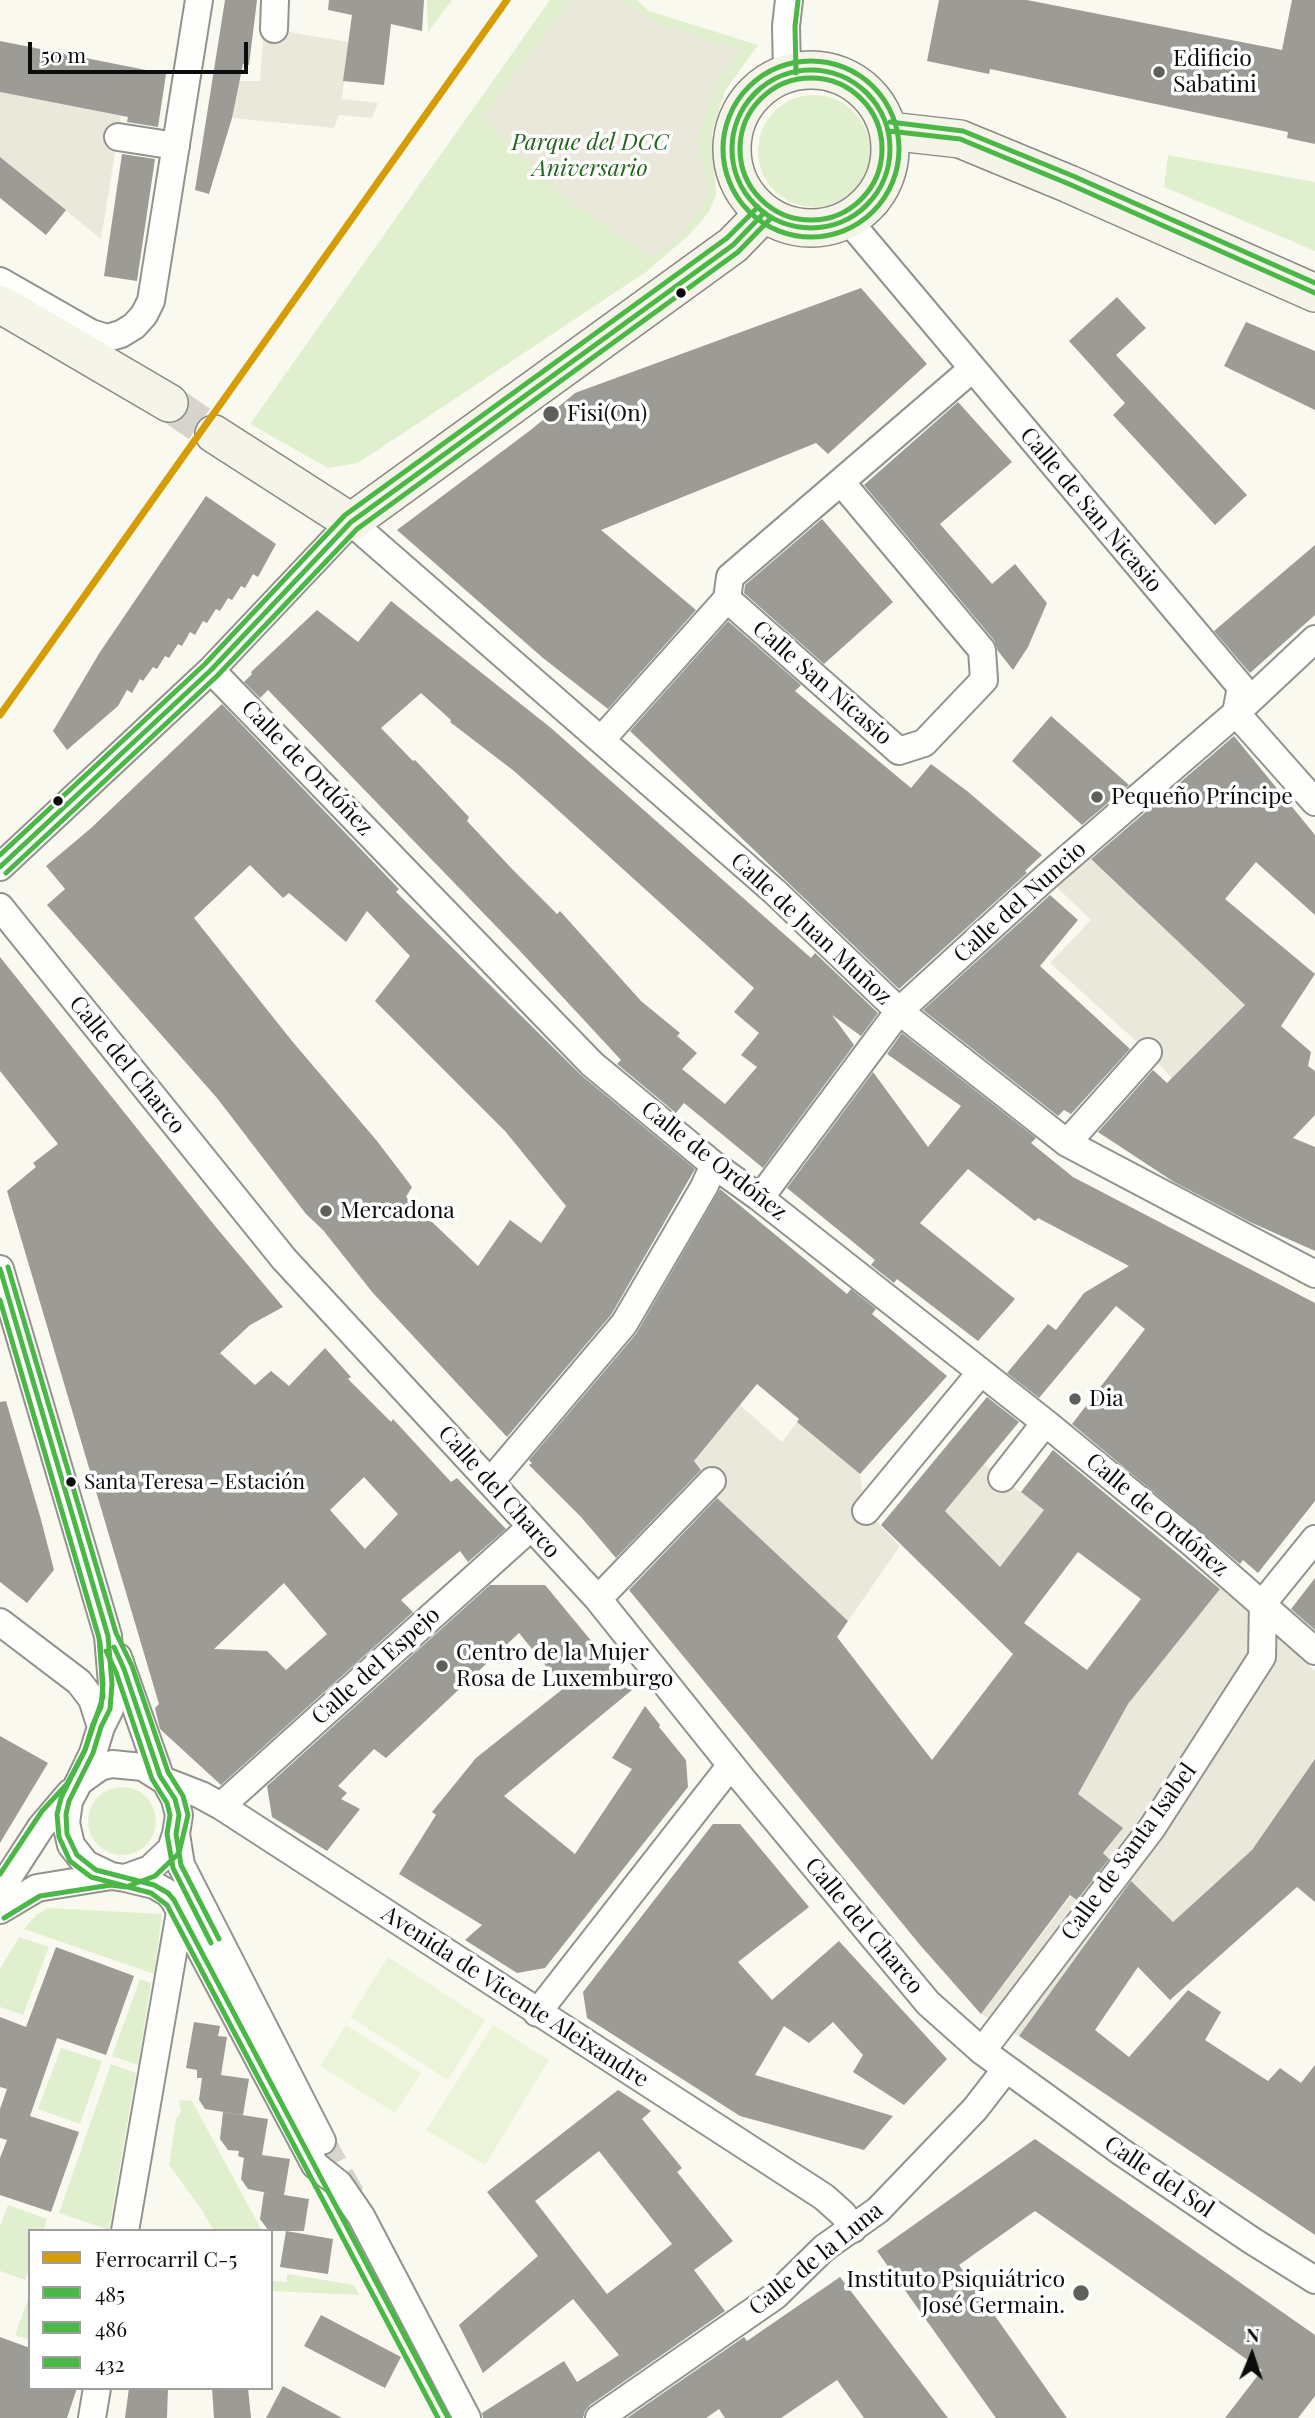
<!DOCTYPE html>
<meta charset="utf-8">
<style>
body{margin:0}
#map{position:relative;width:1315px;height:2418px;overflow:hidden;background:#faf9ef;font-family:"Playfair Display",serif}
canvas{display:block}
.legend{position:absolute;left:28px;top:2229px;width:245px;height:161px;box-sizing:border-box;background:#fff;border:2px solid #9e9e9e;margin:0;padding:9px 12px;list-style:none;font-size:21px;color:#0c0c0c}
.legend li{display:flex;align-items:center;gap:14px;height:35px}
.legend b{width:35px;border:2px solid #9e9e9e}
.north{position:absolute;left:1217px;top:2320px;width:70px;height:70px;-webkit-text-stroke:5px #fff;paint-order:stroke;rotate:2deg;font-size:19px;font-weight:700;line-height:28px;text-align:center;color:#0c0c0c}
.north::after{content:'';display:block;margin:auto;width:24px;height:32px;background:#0c0c0c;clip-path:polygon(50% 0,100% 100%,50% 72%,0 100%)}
.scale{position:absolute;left:28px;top:42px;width:220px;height:32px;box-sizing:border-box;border:4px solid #0c0c0c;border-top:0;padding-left:9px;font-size:21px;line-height:24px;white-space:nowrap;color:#0c0c0c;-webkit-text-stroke:5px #fff;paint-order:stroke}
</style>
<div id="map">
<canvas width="1315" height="2418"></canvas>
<ul class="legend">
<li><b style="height:9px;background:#d69d02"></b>Ferrocarril C-5</li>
<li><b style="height:9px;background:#4ab747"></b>485</li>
<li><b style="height:9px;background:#4ab747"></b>486</li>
<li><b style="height:9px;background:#4ab747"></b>432</li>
</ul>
<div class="north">N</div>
<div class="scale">50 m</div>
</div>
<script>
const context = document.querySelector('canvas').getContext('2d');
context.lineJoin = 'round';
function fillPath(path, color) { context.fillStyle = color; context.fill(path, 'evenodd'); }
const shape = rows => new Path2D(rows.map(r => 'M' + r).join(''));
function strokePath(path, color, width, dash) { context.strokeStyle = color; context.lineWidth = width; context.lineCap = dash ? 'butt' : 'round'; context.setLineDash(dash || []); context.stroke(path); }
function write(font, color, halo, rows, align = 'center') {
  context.font = font + ' "Playfair Display",serif'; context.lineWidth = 7; context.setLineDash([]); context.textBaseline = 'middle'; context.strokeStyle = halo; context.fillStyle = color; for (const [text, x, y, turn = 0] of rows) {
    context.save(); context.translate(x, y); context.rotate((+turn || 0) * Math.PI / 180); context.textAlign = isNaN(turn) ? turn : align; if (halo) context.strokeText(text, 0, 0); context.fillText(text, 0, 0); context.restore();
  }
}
fillPath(shape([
 [427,0,452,0,428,32],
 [550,0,637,0,649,11,758,45,725,91,712,133,716,195,709,212,689,235,646,272,358,463,328,468,250,424],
 '758 151a56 56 0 1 1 112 0a56 56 0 1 1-112 0Z',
 [1168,155,1315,182,1315,251,1164,187],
 '88 1821a34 34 0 1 1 68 0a34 34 0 1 1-68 0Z',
 [48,1908,162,1914,154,1974,24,1929,37,1914],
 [19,1937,49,1947,23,2015,0,2007,0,1969],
 [140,1979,151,1983,138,2065,112,2056],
 [61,2048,102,2061,80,2124,38,2109],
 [111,2064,136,2073,109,2230,59,2213],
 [179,2100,192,2101,262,2231,214,2231,202,2210,169,2165,176,2119,181,2112],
 [8,2205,47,2219,43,2231,30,2231,30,2267,25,2280,0,2271,0,2226],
 [287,2274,354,2285,359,2295,271,2291,271,2281,287,2282],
 [30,2294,30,2340,15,2335]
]), '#e0f0cf');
fillPath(shape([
 [388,1957,485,2020,448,2080,350,2017],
 [346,2025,421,2073,395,2113,320,2066],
 [493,2025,549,2060,485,2165,426,2130]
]), '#ebf4d9');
fillPath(shape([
 [571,0,618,0,660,24,741,51,719,78,697,139,709,196,679,238,652,258,558,193,482,117],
 [264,28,349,42,342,99,378,103,372,118,339,115,334,128,232,118,239,81,260,81],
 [0,92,121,116,101,239,0,157],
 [1079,848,1245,1005,1172,1078,1148,1052,1050,963,1091,920,1046,877],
 [740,1405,782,1442,797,1422,860,1474,866,1511,900,1546,848,1621,707,1489,705,1474,694,1461],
 [984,1464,1044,1510,1000,1567,945,1511],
 [1225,1583,1315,1671,1315,1759,1252,1850,1173,1922,1133,1883,1019,2036,981,2014,1122,1829,1075,1792,1128,1704]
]), '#eae8db');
fillPath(shape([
 [225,0,257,0,249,65,243,64,232,118,209,194,195,190],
 [329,0,424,0,422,31,391,24,384,85,343,81,352,15,328,10],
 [939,0,1027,0,1282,50,1292,0,1315,0,1315,144,1287,138,1288,132,990,69,989,74,927,61],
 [0,41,166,74,158,127,127,122,128,117,0,92],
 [122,154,155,159,137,281,104,276],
 [0,157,66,210,46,235,0,198],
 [861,288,927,364,828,454,816,443,601,530,696,610,608,709,543,658,397,530,532,429,575,393],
 [1117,297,1146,328,1116,355,1247,495,1215,525,1113,415,1125,403,1069,341],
 [1246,322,1315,351,1315,410,1224,366],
 [958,402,1012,462,940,524,992,584,1015,564,1047,603,1028,647,1013,670,998,651,994,640,864,485],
 [206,496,276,544,258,577,253,574,245,588,241,586,232,600,228,598,220,611,216,609,207,623,203,621,195,635,190,632,182,646,178,644,169,658,165,656,157,669,153,667,143,681,140,679,132,693,127,690,118,706,67,750,53,731,100,652],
 [822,519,893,602,824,664,744,593,745,585],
 [1315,545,1315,615,1250,673,1214,631],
 [391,601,551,728,811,958,815,953,878,1013,861,1036,832,1015,854,1045,763,1168,684,1103,676,1113,617,1064,621,1060,520,951,268,690,260,698,244,682,252,674,251,672,317,610,358,642],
 [421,693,451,720,450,722,514,771,549,802,754,988,734,1012,759,1033,741,1055,757,1067,725,1104,682,1069,697,1053,677,1036,680,1033,641,1001,560,911,557,914,514,871,467,821,469,817,415,760,413,761,381,728],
 [728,621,801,685,795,691,911,788,931,764,967,791,1042,855,1025,871,1027,873,899,989,630,731],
 [222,704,399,889,396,892,581,1075,695,1169,611,1315,507,1437,373,1293,323,1230,306,1214,217,1098,47,905,65,889,46,866,90,829],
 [250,865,283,898,289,893,346,942,367,911,410,956,375,1001,505,1131,566,1206,541,1243,510,1220,478,1266,406,1197,412,1187,377,1141,292,1041,194,918],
 [1051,716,1129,785,1082,825,1012,761],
 [1234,736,1315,835,1315,915,1256,862,1225,899,1315,974,1281,1026,1311,1052,1308,1066,1315,1071,1315,1115,1293,1138,1315,1147,1315,1251,1250,1222,1174,1182,1098,1132,1153,1070,1167,1083,1245,1005,1091,859],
 [1050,895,1078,920,1040,966,1130,1049,1071,1114,1064,1110,1058,1116,923,1010],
 [0,957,215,1226,283,1307,250,1325,220,1353,255,1385,271,1371,289,1386,325,1348,351,1377,348,1379,391,1422,393,1419,451,1482,457,1478,506,1529,468,1562,460,1551,401,1600,413,1612,221,1785,160,1729,155,1708,159,1704,7,1191,36,1167,33,1163,58,1144,0,1071],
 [364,1477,398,1514,365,1549,330,1510],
 [284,1583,327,1634,286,1670,267,1651,214,1649],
 [902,1033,1036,1138,1031,1143,1073,1177,1315,1303,1315,1501,1258,1573,1243,1560,1240,1564,1072,1424,1145,1329,1116,1306,1039,1398,1007,1373,1048,1324,1056,1330,1084,1293,1129,1266,1038,1218,1035,1221,968,1169,920,1223,1015,1299,978,1341,897,1279,894,1283,871,1265,875,1260,787,1188,873,1072,928,1147,961,1106,887,1054],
 [720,1189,847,1294,851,1289,876,1309,872,1314,947,1376,860,1474,797,1422,799,1419,757,1384,694,1461,701,1470,616,1558,581,1517,529,1465,532,1463,529,1460,636,1334],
 [987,1397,1019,1422,945,1511,1000,1567,1044,1510,1021,1492,1053,1450,1220,1589,1128,1704,1078,1794,1123,1828,1103,1853,1109,1859,1077,1900,1070,1895,981,2014,920,1945,629,1590,717,1498,848,1621,837,1637,932,1760,1013,1654,881,1525],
 [1078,1552,1141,1599,1087,1670,1024,1623],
 [6,1401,40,1516,54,1570,27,1603,0,1582,0,1402],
 [1315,1578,1315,1630,1291,1609],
 [490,1585,545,1585,632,1690,504,1796,575,1854,632,1769,612,1758,645,1706,660,1725,659,1727,686,1760,688,1787,545,1968,517,1973,465,1940,482,1925,399,1874,436,1815,432,1812,476,1758,564,1688,519,1633,386,1758,374,1749,338,1786,347,1793,341,1799,360,1809,327,1851,272,1817,267,1786],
 [0,1736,48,1763,0,1843],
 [1315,1759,1315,1902,1297,1887,1170,2000,1138,1967,1095,2030,1129,2057,1188,1990,1221,2012,1205,2040,1268,2081,1280,2068,1301,2083,1315,2065,1315,2235,1019,2036,1131,1881,1173,1922,1252,1850],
 [713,1824,740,1824,809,1907,738,1962,772,2000,839,1941,947,2059,904,2105,853,2072,863,2055,833,2022,809,2043,784,2026,755,2075,893,2116,864,2150,740,2116,587,2018,583,1992],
 [56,1947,134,1976,106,2055,57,2038,30,2116,79,2132,51,2212,0,2195,0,2158,7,2140,0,2138,0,2109,7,2089,0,2087,0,2017,26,2027],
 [194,2022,220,2026,218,2036,227,2037,221,2075,249,2079,243,2115,205,2109,199,2100,202,2078,197,2078,197,2070,186,2068],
 [618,2090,651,2111,642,2119,682,2168,677,2172,733,2241,694,2270,725,2311,590,2405,585,2411,583,2418,483,2418,482,2413,564,2361,577,2382,619,2355,573,2299,483,2373,459,2325,538,2256,487,2192],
 [599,2151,672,2244,607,2294,535,2201],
 [223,2112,268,2119,262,2155,290,2159,284,2195,309,2199,304,2231,269,2231,260,2219,264,2192,268,2193,248,2189,241,2179,244,2158,238,2156,239,2151,228,2150,220,2139],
 [1035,2139,1315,2335,1315,2396,1298,2418,1225,2418,1262,2370,1035,2211,959,2265,1067,2418,996,2418,877,2251],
 [286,2231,333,2239,328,2274,280,2267],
 [840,2277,948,2418,864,2418,837,2380,781,2418,725,2418,719,2409,706,2418,627,2418,744,2337,747,2341],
 [321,2315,401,2357,385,2388,304,2346],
 [0,2337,30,2348,30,2388,77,2388,67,2418,0,2418],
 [283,2386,342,2418,266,2418],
 [129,2388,168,2388,167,2418,125,2418],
 [212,2388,248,2388,251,2418,214,2418]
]), '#9c9b95');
strokePath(shape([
 [322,2141,352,2195]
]), '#d6d5cd', 26, [26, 13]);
strokePath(shape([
 [169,403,214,434]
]), '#d6d5cd', 37, [37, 18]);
const street = shape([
 [274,29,275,0],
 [787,73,786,26,789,0],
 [118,137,176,146],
 [848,220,1241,687,1236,713,1315,802],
 [0,281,91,333,107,338,121,334,134,326,144,315,151,301,199,0],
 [841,482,982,650,984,680,924,743,899,751,727,599,730,577,972,369],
 [211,670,592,1064,714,1165,760,1198,1047,1424,1192,1543,1315,1651],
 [601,740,727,599],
 [0,867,211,670,351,522,775,892,899,1011,1067,1143,1315,1274],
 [0,907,284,1259,598,1599,743,1780,928,2003,982,2051,1120,2151,1251,2240,1315,2280],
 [1067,1143,1148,1052],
 [760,1198,899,1011,1046,877,1236,713,1315,639],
 [0,1269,108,1636,112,1684,110,1709,101,1727,93,1753,80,1780],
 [1002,1478,1045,1423],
 [491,1481,624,1324,704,1187,714,1165],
 [866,1511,981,1372],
 [598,1599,712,1481],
 [1263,1603,1315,1539],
 [0,1622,79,1682,92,1699,101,1727],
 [118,1657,160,1776],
 [165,1781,201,1795,221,1806,824,2197,843,2214,853,2229],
 [221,1806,531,1527],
 [176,1834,171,1849,150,1869,125,1878,111,1876,86,1864,71,1845,66,1823,69,1801,79,1782,100,1767,112,1764,143,1767,165,1781,175,1799,179,1815,176,1834,181,1865,322,2141],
 [125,1878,154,1885,168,1893,174,1900,315,2165,339,2184,361,2216,467,2418],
 [0,1897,6,1881,41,1827,70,1793],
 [0,1910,37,1888,111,1876],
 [537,2013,731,1765],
 [982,2051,1152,1828,1262,1657,1263,1603],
 [125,2231,180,1912],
 [92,2418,97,2388],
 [599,2418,775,2296,824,2248,878,2210,975,2109,1006,2069]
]);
const secondary = shape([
 '732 149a79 79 0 1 1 158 0a79 79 0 1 1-158 0Z',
 [889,131,960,139,1069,184,1315,293],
 [0,304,169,403],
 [214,434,351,522,733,245,764,213]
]);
strokePath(street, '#93938e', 30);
strokePath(secondary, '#8a8985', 40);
strokePath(street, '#fefefd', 26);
strokePath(secondary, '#f4f4e8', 37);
strokePath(shape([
 '732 149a79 79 0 1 1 158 0a79 79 0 1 1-158 0Z',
 [889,131,960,139,1069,184,1315,293],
 [0,867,211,670,351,522,733,245,764,213],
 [0,1269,108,1636,112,1684,110,1709,101,1727,93,1753,69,1801,66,1814,67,1834,77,1855,96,1870,154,1885,168,1893,174,1900,448,2418],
 [114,1647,124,1669,160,1776,175,1799,179,1815,176,1834,181,1865,219,1939]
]), '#4ab747', 5);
strokePath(shape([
 '723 149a88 88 0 1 1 176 0a88 88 0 1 1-176 0Z',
 [796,73,795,26,798,1],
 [6,873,217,676,357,529,738,252,770,219],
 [0,1300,99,1638,103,1684,101,1707,93,1724,85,1750,61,1798,57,1814,59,1837,70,1861,91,1877,151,1893,167,1905,438,2418],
 [106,1651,116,1672,152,1779,167,1803,170,1815,167,1834,173,1868,211,1943]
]), '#4ab747', 5);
strokePath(shape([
 '740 149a71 71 0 1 1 142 0a71 71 0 1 1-142 0Z',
 [890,122,963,131,1073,176,1315,283],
 [0,855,205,664,345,515,727,238,758,207],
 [0,1874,42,1811,67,1784,85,1750,103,1697,100,1642],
 [4,1918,40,1896,111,1885,126,1887,155,1876,179,1853,188,1815,183,1796,168,1772,132,1666,116,1633,8,1267]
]), '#4ab747', 5);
strokePath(shape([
 [0,715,507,0]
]), '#d69d02', 7);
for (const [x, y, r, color] of [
 [1159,72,7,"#5f5f5b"],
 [681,293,6,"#0c0c0c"],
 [551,414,9,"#5f5f5b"],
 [1097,797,7,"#5f5f5b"],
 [58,801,6,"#0c0c0c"],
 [326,1211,7,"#5f5f5b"],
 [1075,1399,7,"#5f5f5b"],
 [71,1482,6,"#0c0c0c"],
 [442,1666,7,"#5f5f5b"],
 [1081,2293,9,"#5f5f5b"]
]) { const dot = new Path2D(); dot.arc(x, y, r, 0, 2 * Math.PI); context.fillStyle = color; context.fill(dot); strokePath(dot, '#fff', 2.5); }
write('21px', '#0c0c0c', '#fff', [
 ["Santa Teresa - Estación",84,1482]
], 'left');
write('23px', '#0c0c0c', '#fff', [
 ["Edificio",1173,59],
 ["Sabatini",1173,85],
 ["Fisi(On)",567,414],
 ["Pequeño Príncipe",1111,797],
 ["Mercadona",340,1211],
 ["Dia",1089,1399],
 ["Centro de la Mujer",456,1653],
 ["Rosa de Luxemburgo",456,1679],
 ["Instituto Psiquiátrico",1065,2280,"right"],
 ["José Germain.",1065,2306,"right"]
], 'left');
write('italic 23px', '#25621d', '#fff', [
 ["Parque del DCC",590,143],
 ["Aniversario",590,169]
]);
write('23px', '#0c0c0c', '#fff', [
 ["Calle de San Nicasio",1091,510,50],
 ["Calle San Nicasio",822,683,41],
 ["Calle de Ordóñez",307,768,46],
 ["Calle del Nuncio",1020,902,-42],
 ["Calle de Juan Muñoz",811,929,43],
 ["Calle del Charco",127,1065,51],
 ["Calle de Ordóñez",714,1161,38],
 ["Calle del Charco",499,1492,48],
 ["Calle de Ordóñez",1157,1515,40],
 ["Calle del Espejo",376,1666,-42],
 ["Calle de Santa Isabel",1129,1852,-54],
 ["Calle del Charco",864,1926,50],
 ["Avenida de Vicente Aleixandre",515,1997,33],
 ["Calle del Sol",1159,2177,34],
 ["Calle de la Luna",816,2259,-39]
]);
</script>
